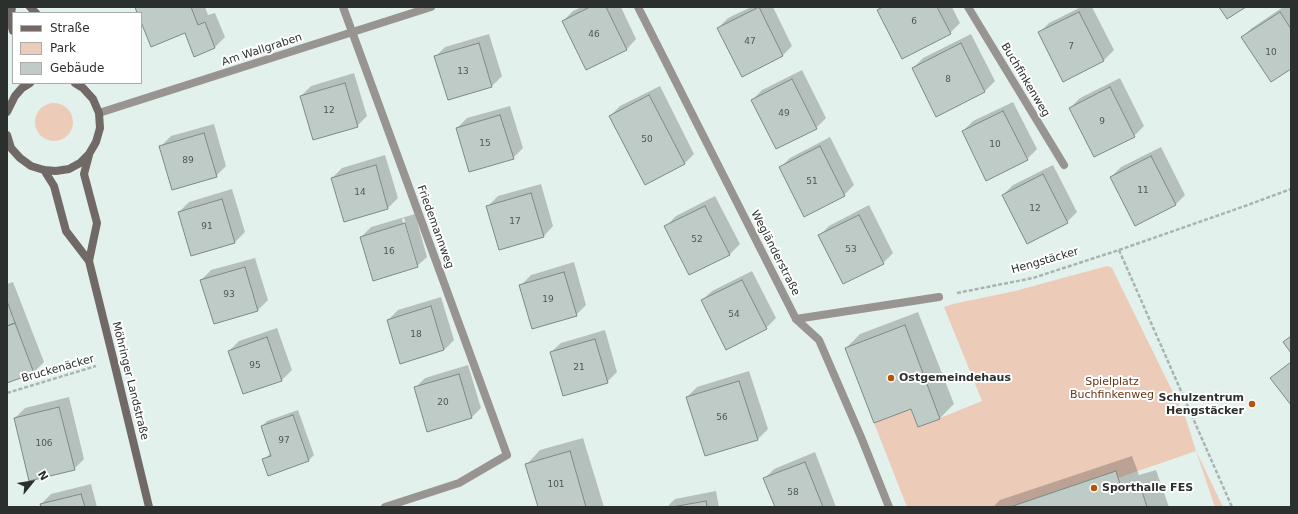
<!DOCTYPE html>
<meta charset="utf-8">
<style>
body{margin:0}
#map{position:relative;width:1298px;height:514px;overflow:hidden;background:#e3f1ed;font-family:"DejaVu Sans",sans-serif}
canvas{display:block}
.frame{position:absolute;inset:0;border:8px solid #2b302f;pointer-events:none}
.legend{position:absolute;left:12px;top:12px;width:130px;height:72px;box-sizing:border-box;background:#fff;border:1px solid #aaacac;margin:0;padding:5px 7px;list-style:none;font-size:12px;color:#2b302f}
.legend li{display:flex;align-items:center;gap:8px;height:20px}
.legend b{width:20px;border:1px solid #aaacac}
.north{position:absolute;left:12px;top:462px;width:40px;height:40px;-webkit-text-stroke:3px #fff;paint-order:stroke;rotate:60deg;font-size:11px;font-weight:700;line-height:16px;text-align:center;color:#2b302f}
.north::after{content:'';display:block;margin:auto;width:14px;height:18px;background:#2b302f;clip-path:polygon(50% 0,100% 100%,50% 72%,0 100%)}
</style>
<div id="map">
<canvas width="1298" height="514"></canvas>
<div class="frame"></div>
<ul class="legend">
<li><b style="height:5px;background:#706965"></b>Straße</li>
<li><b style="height:11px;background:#eccbb9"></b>Park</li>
<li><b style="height:11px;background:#becbc7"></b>Gebäude</li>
</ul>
<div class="north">N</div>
</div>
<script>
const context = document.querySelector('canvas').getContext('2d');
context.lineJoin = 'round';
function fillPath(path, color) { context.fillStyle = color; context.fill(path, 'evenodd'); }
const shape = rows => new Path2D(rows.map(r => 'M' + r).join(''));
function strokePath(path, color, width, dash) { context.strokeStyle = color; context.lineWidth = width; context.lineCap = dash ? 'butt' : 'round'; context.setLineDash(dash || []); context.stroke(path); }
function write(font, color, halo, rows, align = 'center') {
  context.font = font + ' "DejaVu Sans",sans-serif'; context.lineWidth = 4; context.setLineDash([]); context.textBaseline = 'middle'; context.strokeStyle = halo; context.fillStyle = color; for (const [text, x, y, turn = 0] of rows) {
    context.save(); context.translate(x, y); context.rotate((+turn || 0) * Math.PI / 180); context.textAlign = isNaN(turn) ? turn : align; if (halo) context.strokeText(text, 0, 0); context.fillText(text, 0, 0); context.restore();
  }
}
fillPath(shape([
 '35 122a19 19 0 1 1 38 0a19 19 0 1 1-38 0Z',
 [1107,266,1112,268,1186,419,1196,451,1223,507,1215,507,1196,451,1118,478,1115,472,1010,507,907,507,874,423,911,409,918,427,982,401,944,307,953,304,1015,291]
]), '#eccbb9');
fillPath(shape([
 [136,7,205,7,208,15,215,13,225,37,215,47,195,56,185,32,141,20,141,13,138,13],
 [581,7,621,7,636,39,627,49,587,69,563,21,573,11],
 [751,7,773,7,792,46,783,55,718,28,728,18],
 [881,7,952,7,960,23,950,33,902,58,878,10],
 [1081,7,1092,7,1114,50,1104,60,1063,80,1040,32,1049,23],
 [1283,7,1291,7,1291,68,1242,37,1252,28],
 [489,34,502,76,492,86,435,57,445,47],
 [971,34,995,81,985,91,937,116,913,68,923,58],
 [802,70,826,118,816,128,752,100,762,90],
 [354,73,367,116,357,126,301,96,311,86],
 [1120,78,1144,126,1134,136,1070,108,1080,98],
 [660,86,694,154,685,163,610,116,620,106],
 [1013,102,1037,149,1027,159,963,131,973,121],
 [510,106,523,148,513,158,457,128,467,118],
 [214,124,226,166,216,176,161,146,171,136],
 [830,137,854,185,844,195,780,168,790,158],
 [1161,147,1185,195,1175,205,1111,177,1121,167],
 [385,155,398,198,388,208,345,221,332,178,342,168],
 [1053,165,1077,212,1067,222,1003,195,1013,185],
 [541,184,553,226,544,236,488,206,498,196],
 [232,189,245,232,235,242,191,255,179,212,189,202],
 [715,196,740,244,730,254,689,274,666,226,676,216],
 [869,205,893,253,883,263,819,236,829,226],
 [415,214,427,257,417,266,361,237,371,227],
 [404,218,417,262,415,262,402,219],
 [255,258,268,300,258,310,214,323,201,280,211,270],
 [574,262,586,305,576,315,521,285,531,275],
 [752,271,776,318,766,328,702,300,712,291],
 [13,282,44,362,34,372,7,382,7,284],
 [441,297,454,340,444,350,388,320,398,310],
 [918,312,954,404,940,418,919,426,912,407,846,348,860,334],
 [277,328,292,370,282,380,244,393,229,351,239,341],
 [605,330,617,372,607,382,551,352,561,343],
 [468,365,481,408,471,418,415,388,425,378],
 [749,371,768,429,758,439,706,455,687,397,697,387],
 [69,397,84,459,74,469,15,418,25,408],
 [298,410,314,455,309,460,268,475,263,460,271,453,262,426,267,421],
 [583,438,604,507,539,507,527,464,540,450],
 [815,452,836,507,776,507,764,479,774,469],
 [1132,456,1139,475,1156,470,1169,507,993,507,1000,500],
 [91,484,97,507,42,507,41,504,51,494],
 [716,491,719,507,667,507,675,499]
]), '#0003');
const building = shape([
 [135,7,191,7,198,25,205,22,215,48,194,57,185,33,151,47,141,22,141,13,137,13,135,7],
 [590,7,606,7,627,50,586,70,562,21,590,7],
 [759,7,783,56,742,77,717,28,759,7],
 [883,7,937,7,951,34,902,59,877,10,883,7],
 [1219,7,1246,7,1227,19,1219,7],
 [1079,12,1104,61,1063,82,1038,32,1079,12],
 [1280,12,1291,29,1291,69,1271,82,1241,37,1280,12],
 [479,43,492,87,448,100,434,56,479,43],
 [961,43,985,92,936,117,912,68,961,43],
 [792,79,817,129,776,149,751,100,792,79],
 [345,83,358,127,313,140,300,96,345,83],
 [1110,87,1135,137,1094,157,1069,108,1110,87],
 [649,95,685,164,645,185,609,116,649,95],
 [1003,111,1028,160,986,181,962,131,1003,111],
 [500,115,514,159,469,172,456,128,500,115],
 [204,133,217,177,172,190,159,146,204,133],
 [820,146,845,196,804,217,779,167,820,146],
 [1151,156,1176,205,1135,226,1110,177,1151,156],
 [376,165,388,209,344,222,331,178,376,165],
 [1043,174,1068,223,1027,244,1002,195,1043,174],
 [531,193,544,237,499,250,486,206,531,193],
 [222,199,235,243,191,256,178,212,222,199],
 [705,206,730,255,689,275,664,226,705,206],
 [859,215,884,264,843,284,818,235,859,215],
 [405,223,418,267,373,281,360,237,405,223],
 [245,267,258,311,214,324,200,280,245,267],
 [564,272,577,316,532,329,519,285,564,272],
 [742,280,767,329,726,350,701,300,742,280],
 [7,301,15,323,7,326,7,301],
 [431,306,444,350,400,364,387,320,431,306],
 [15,323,34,373,7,383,7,326,15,323],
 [905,325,940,419,918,427,911,409,874,423,845,348,905,325],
 [1291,336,1291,353,1283,342,1291,336],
 [267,337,282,381,243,394,228,351,267,337],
 [595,339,608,383,563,396,550,352,595,339],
 [1291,362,1291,405,1270,378,1291,362],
 [459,374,472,418,427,432,414,387,459,374],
 [739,381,758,440,705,456,686,397,739,381],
 [59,407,75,470,29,481,14,418,59,407],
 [293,415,309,461,268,476,262,459,271,456,261,426,293,415],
 [570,451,586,507,538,507,525,464,570,451],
 [805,462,823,507,775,507,763,478,805,462],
 [1116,471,1122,491,1140,485,1147,507,1010,507,1116,471],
 [81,494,85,507,41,507,40,504,81,494],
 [706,501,707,507,672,507,706,501]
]);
fillPath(building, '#becbc7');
strokePath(building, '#7d8986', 1);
strokePath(shape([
 [1119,250,1232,507],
 [957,293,1033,278,1119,250,1245,206,1291,189],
 [7,393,96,366]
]), '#a8b4b1', 2.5, [4, 2]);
strokePath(shape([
 [796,319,939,297],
 [385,507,459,483,507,455]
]), '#989491', 8);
strokePath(shape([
 [343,7,507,455],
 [638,7,796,319,819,340,861,437,889,507],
 [968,7,1064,165],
 [99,113,431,7]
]), '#989491', 8);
strokePath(shape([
 [12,7,10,21,13,31],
 [30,7,36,13],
 [7,112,15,96,22,88,30,83],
 [7,135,11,148,20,158,31,166,44,170,56,171,69,169,80,163,89,154,96,142,100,128,99,113,93,99,83,88,75,83],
 [44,170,54,186,66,231,89,261,114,362,149,507],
 [89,261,97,223,84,174,89,155]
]), '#706965', 8);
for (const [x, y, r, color] of [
 [891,378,4,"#b45509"],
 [1252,404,4,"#b45509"],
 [1094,488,4,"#b45509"]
]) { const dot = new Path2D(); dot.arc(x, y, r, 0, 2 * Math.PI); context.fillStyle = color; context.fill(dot); strokePath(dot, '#fff', 1.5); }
write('9px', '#505755', null, [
 ["6",914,22],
 ["46",594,35],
 ["47",750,42],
 ["7",1071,47],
 ["10",1271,53],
 ["13",463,72],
 ["8",948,80],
 ["12",329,111],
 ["49",784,114],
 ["9",1102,122],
 ["50",647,140],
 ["15",485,144],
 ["10",995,145],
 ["89",188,161],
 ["51",812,182],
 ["11",1143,191],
 ["14",360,193],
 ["12",1035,209],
 ["17",515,222],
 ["91",207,227],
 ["52",697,240],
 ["53",851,250],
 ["16",389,252],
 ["93",229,295],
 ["19",548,300],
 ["54",734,315],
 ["18",416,335],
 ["95",255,366],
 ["21",579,368],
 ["20",443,403],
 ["56",722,418],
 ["97",284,441],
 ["106",44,444],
 ["101",556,485],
 ["58",793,493]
]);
write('11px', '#2b302f', '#fff', [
 ["Am Wallgraben",262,50,-18],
 ["Buchfinkenweg",1025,80,59],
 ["Friedemannweg",435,227,70],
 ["Wegländerstraße",775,253,63],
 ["Hengstäcker",1045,261,-16],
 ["Bruckenäcker",58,369,-16],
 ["Möhringer Landstraße",130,381,76]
]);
write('bold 11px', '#2b302f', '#fff', [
 ["Ostgemeindehaus",899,378],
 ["Schulzentrum",1244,398,"right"],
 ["Hengstäcker",1244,411,"right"],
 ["Sporthalle FES",1102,488]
], 'left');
write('11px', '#693514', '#fff', [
 ["Spielplatz",1112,382],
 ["Buchfinkenweg",1112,395]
]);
</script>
